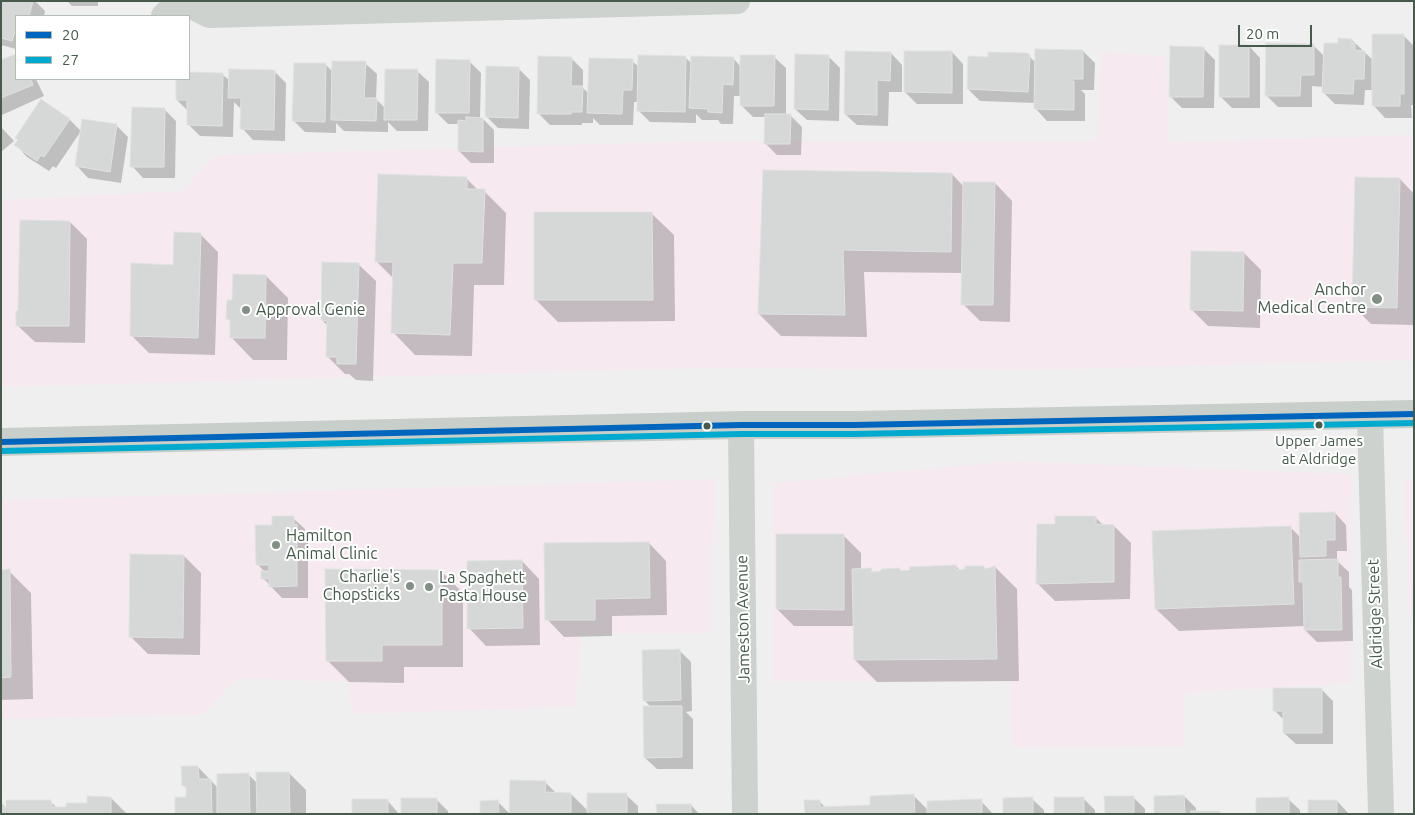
<!DOCTYPE html>
<style>
body{margin:0}
#map{position:relative;width:1415px;height:815px;overflow:hidden;background:#efefef;font-family:Ubuntu,sans-serif}
canvas{display:block}
.frame{position:absolute;inset:0;border:2px solid #465b4b;pointer-events:none}
.legend{position:absolute;left:15px;top:15px;width:175px;height:65px;box-sizing:border-box;background:#fff;border:1px solid #b5bdb7;margin:0;padding:6px 9px;list-style:none;font-size:15px;color:#465b4b}
.legend li{display:flex;align-items:center;gap:10px;height:25px}
.legend b{width:25px;border:1px solid #b5bdb7}
.scale{position:absolute;left:1238px;top:25px;width:74px;height:22px;box-sizing:border-box;border:2px solid #465b4b;border-top:0;padding-left:6px;font-size:15px;line-height:18px;white-space:nowrap;color:#465b4b;-webkit-text-stroke:4px #fff;paint-order:stroke}
</style>
<div id="map">
<canvas width="1415" height="815"></canvas>
<div class="frame"></div>
<ul class="legend">
<li><b style="height:6px;background:#0065bd"></b>20</li>
<li><b style="height:6px;background:#00a9ce"></b>27</li>
</ul>
<div class="scale">20 m</div>
</div>
<script>
const context = document.querySelector('canvas').getContext('2d');
context.lineJoin = 'round';
function fillPath(path, color) { context.fillStyle = color; context.fill(path, 'evenodd'); }
const shape = rows => new Path2D(rows.map(r => 'M' + r).join(''));
function strokePath(path, color, width, dash) { context.strokeStyle = color; context.lineWidth = width; context.lineCap = dash ? 'butt' : 'round'; context.setLineDash(dash || []); context.stroke(path); }
function write(font, color, halo, rows, align = 'center') {
  context.font = font + ' Ubuntu,sans-serif'; context.lineWidth = 4; context.setLineDash([]); context.textBaseline = 'middle'; context.strokeStyle = halo; context.fillStyle = color; for (const [text, x, y, turn = 0] of rows) {
    context.save(); context.translate(x, y); context.rotate((+turn || 0) * Math.PI / 180); context.textAlign = isNaN(turn) ? turn : align; if (halo) context.strokeText(text, 0, 0); context.fillText(text, 0, 0); context.restore();
  }
}
fillPath(shape([
 [1101,51,1166,57,1168,142,1414,135,1414,360,1032,370,702,368,1,387,1,200,182,191,215,155,703,141,1097,141],
 [1010,461,1353,474,1351,616,1353,683,1185,693,1184,747,1012,748,1010,681,917,682,773,681,773,483],
 [715,479,711,633,581,634,576,707,352,714,348,682,237,678,203,715,1,719,1,500],
 [1414,480,1414,617,1409,617,1405,481]
]), '#f6eaf0');
fillPath(shape([
 [1,1,35,1,45,11,44,16,16,16,16,49,1,45],
 [67,1,98,1,98,6,72,6],
 [1404,36,1414,46,1414,105,1411,105,1412,118,1385,118,1374,106,1374,90,1365,90,1364,105,1335,104,1323,92,1324,87,1312,86,1312,107,1278,107,1266,95,1314,46,1325,57,1339,44,1352,40,1374,61],
 [1249,46,1260,58,1260,108,1232,108,1220,96],
 [1203,48,1215,60,1214,108,1182,108,1170,96],
 [1083,51,1095,63,1094,90,1081,90,1085,94,1085,121,1047,121,1036,109,1036,103,980,101,968,89,989,58,1027,54,1036,63],
 [952,52,963,64,963,104,917,104,905,92],
 [891,53,902,65,902,92,889,92,888,126,857,125,845,114],
 [16,55,16,79,36,79,44,96,2,115,1,61],
 [828,56,840,68,839,121,807,120,795,109],
 [685,57,692,64,733,58,741,67,774,57,786,68,786,115,790,115,802,127,801,155,777,155,765,143,766,117,753,117,741,105,741,96,734,96,733,124,721,124,718,120,702,120,696,114,696,123,650,122,639,111,639,102,634,102,633,125,600,125,593,118,593,123,582,123,582,125,550,125,538,113,571,58,583,70,583,88,589,94,632,61,639,67],
 [469,61,481,73,480,119,483,119,494,130,494,163,471,163,459,151,459,124,448,124,436,112],
 [365,63,377,74,376,99,385,108,417,71,429,82,428,131,397,131,388,122,388,132,344,131,336,123,336,133,305,132,294,121,326,65,333,72],
 [518,68,530,80,529,129,498,128,486,116],
 [274,71,286,83,285,141,253,140,242,128,241,109,234,102,233,137,200,136,188,124,188,111,177,100,177,79,189,79,189,74,222,74,230,81],
 [164,109,176,121,175,178,143,178,132,166],
 [70,120,81,131,56,168,53,166,49,171,27,157,16,145],
 [116,125,128,137,121,183,88,178,77,166],
 [1,127,14,141,1,152],
 [764,171,952,174,964,187,995,183,1012,201,1010,322,980,321,963,304,963,273,864,272,867,337,781,336,759,314],
 [466,178,478,190,484,191,506,213,504,285,474,285,472,356,415,355,393,332,394,279,377,262],
 [1400,179,1414,194,1414,325,1371,324,1353,306],
 [651,213,674,235,675,321,558,322,536,300],
 [70,222,87,239,85,343,35,342,17,325,20,312],
 [200,234,218,252,215,355,149,353,131,335,174,266],
 [1244,253,1261,270,1260,328,1208,326,1191,309],
 [358,264,376,281,373,381,356,380,349,374,345,374,327,356,328,326,322,320],
 [266,276,288,298,287,360,253,360,231,337,231,322,228,319,233,301],
 [1335,513,1346,525,1347,551,1337,551,1337,561,1349,572,1349,587,1352,590,1353,641,1317,642,1305,630,1305,626,1179,631,1156,609,1290,527,1301,538],
 [293,518,305,529,305,535,308,537,308,598,282,598,263,578,265,572,257,564,273,526],
 [1096,518,1104,526,1114,526,1131,543,1130,599,1055,601,1038,584,1056,526],
 [844,536,861,553,861,570,871,570,874,573,899,569,902,572,956,566,960,571,984,567,986,569,995,567,1017,589,1019,681,877,682,855,660,854,626,794,626,777,609],
 [649,543,666,561,667,615,612,616,612,636,564,637,547,619],
 [184,556,201,573,200,655,148,654,131,637],
 [522,561,539,579,540,645,486,646,469,628],
 [1,571,9,571,31,593,33,699,1,700],
 [441,571,463,593,463,667,404,667,404,683,349,682,327,660],
 [680,651,691,662,692,711,686,712,693,719,693,769,657,769,645,758,651,707,644,700],
 [1321,689,1333,701,1333,744,1296,744,1284,733,1284,720,1274,710],
 [198,767,218,788,249,775,258,784,289,773,306,790,306,814,176,814,188,798,188,790,183,785],
 [545,782,557,794,571,794,588,811,626,795,638,806,638,814,510,814],
 [913,795,928,810,981,801,993,814,806,814,819,801,826,808,871,806],
 [1184,796,1196,808,1196,812,1220,812,1221,814,1156,814],
 [1133,797,1145,809,1145,814,1106,814],
 [111,798,127,814,1,814,1,803,7,809,51,802,57,808,68,808,88,805],
 [1083,798,1095,810,1095,814,1055,814],
 [436,799,448,811,448,814,402,814],
 [1032,799,1044,810,1044,814,1004,814],
 [1288,799,1300,810,1300,814,1257,814],
 [387,800,399,814,354,814],
 [497,801,510,814,482,814],
 [1337,801,1349,814,1309,814],
 [691,805,699,814,658,814]
]), '#0003');
const building = shape([
 [1,1,33,1,29,16,16,16,16,28,12,41,1,38,1,1],
 [1372,34,1404,34,1404,94,1400,94,1400,106,1372,106,1372,34],
 [1338,38,1352,39,1352,43,1355,43,1355,50,1365,51,1364,79,1354,79,1353,94,1322,93,1324,43,1338,43,1338,38],
 [1266,43,1314,44,1314,75,1301,75,1300,96,1265,96,1266,43],
 [1219,45,1249,45,1249,97,1219,97,1219,45],
 [1170,46,1204,47,1203,97,1169,97,1170,46],
 [1035,49,1083,50,1083,79,1069,79,1069,81,1074,81,1074,110,1034,109,1035,49],
 [845,51,891,52,890,81,877,80,877,115,844,114,845,51],
 [904,51,952,51,952,93,904,92,904,51],
 [988,52,1028,53,1030,55,1028,92,967,89,968,56,988,57,988,52],
 [16,54,16,79,31,79,33,85,1,98,1,60,16,54],
 [795,54,829,55,828,110,794,109,795,54],
 [638,55,686,56,685,112,637,111,638,55],
 [740,55,775,55,774,106,740,106,740,55],
 [538,56,572,57,571,86,583,86,582,112,571,112,571,114,537,114,538,56],
 [691,56,734,57,733,85,723,84,722,113,708,112,708,109,689,108,691,56],
 [589,58,633,59,632,90,623,90,622,114,587,113,589,58],
 [436,59,470,60,469,113,435,113,436,59],
 [332,61,366,61,364,98,377,98,376,121,331,120,332,61],
 [294,63,326,63,325,122,292,121,294,63],
 [486,66,519,67,518,118,485,117,486,66],
 [229,69,275,70,274,130,240,129,241,98,228,98,229,69],
 [385,69,418,69,417,120,384,120,385,69],
 [189,72,223,73,222,126,187,125,187,100,176,100,176,79,189,79,189,72],
 [41,99,70,119,44,157,41,155,37,161,14,145,18,140,15,138,41,99],
 [132,107,165,108,164,167,130,167,132,107],
 [765,114,791,114,790,144,764,144,765,114],
 [466,117,483,118,483,152,458,151,458,120,466,121,466,117],
 [82,119,117,124,110,172,75,166,82,119],
 [763,170,952,173,951,252,843,250,845,315,758,314,763,170],
 [378,174,467,177,467,189,485,189,482,263,453,263,450,335,391,333,393,262,375,262,378,174],
 [1355,177,1400,178,1397,308,1352,307,1355,177],
 [963,182,995,182,993,305,961,305,963,182],
 [534,212,652,212,653,300,534,300,534,212],
 [20,220,70,221,69,326,16,326,16,311,18,311,20,220],
 [174,232,201,233,198,338,130,336,131,263,173,265,174,232],
 [1191,251,1244,252,1243,311,1190,310,1191,251],
 [322,262,359,263,356,364,337,364,337,357,326,357,327,321,321,320,322,262],
 [233,274,266,275,265,338,230,338,230,319,226,319,227,300,232,300,233,274],
 [1335,512,1335,540,1326,540,1326,556,1300,557,1299,513,1335,512],
 [272,516,294,516,294,525,297,524,297,586,269,587,269,579,261,579,261,571,269,571,269,565,256,565,255,525,272,525,272,516],
 [1055,516,1096,516,1096,524,1114,525,1114,582,1036,584,1037,524,1055,524,1055,516],
 [1291,526,1294,604,1155,609,1152,531,1291,526],
 [776,534,844,534,844,610,776,609,776,534],
 [649,542,650,598,595,599,595,620,545,620,544,543,649,542],
 [130,554,184,555,183,638,129,637,130,554],
 [1338,559,1338,577,1341,577,1342,630,1304,630,1303,582,1299,582,1299,560,1338,559],
 [522,560,523,628,467,629,467,561,522,560],
 [956,565,956,570,965,569,965,566,984,566,985,569,995,566,997,659,854,660,852,569,872,568,871,572,881,571,881,569,900,568,900,571,910,570,909,567,956,565],
 [10,569,11,677,1,678,1,570,10,569],
 [325,569,442,570,442,645,382,645,382,661,326,661,325,569],
 [680,649,681,700,643,701,642,650,680,649],
 [1273,688,1322,688,1322,733,1283,733,1283,711,1273,711,1273,688],
 [643,706,682,706,682,757,644,758,643,706],
 [181,766,198,766,199,779,211,779,212,814,175,814,175,797,186,797,186,786,182,786,181,766],
 [256,772,289,772,290,814,257,814,256,772],
 [249,773,250,814,217,814,217,774,249,773],
 [510,780,546,781,545,792,571,793,571,814,509,814,510,780],
 [587,793,627,793,627,814,587,814,587,793],
 [914,794,915,814,805,814,804,800,820,800,820,807,870,805,870,796,914,794],
 [1184,795,1185,814,1154,814,1154,796,1184,795],
 [87,796,111,797,111,814,1,814,1,802,2,807,6,807,6,800,51,800,52,807,66,807,66,803,87,803,87,796],
 [1104,796,1134,796,1134,814,1105,814,1104,796],
 [1033,797,1033,814,1003,814,1003,798,1033,797],
 [1054,797,1084,797,1084,814,1054,814,1054,797],
 [1289,797,1289,814,1256,814,1256,798,1289,797],
 [401,798,437,798,437,814,401,814,401,798],
 [352,799,388,799,388,814,352,814,352,799],
 [982,799,982,814,927,814,927,801,982,799],
 [498,800,499,814,480,814,480,801,498,800],
 [1308,800,1337,800,1337,814,1308,814,1308,800],
 [656,804,691,804,691,814,657,814,656,804],
 [1191,811,1220,811,1220,814,1191,814,1191,811]
]);
fillPath(building, '#d5d8d6');
strokePath(building, '#e0e2e1', 1);
strokePath(shape([
 [182,1,209,15,737,1],
 [164,16,180,1],
 [1370,415,1381,814],
 [741,425,745,814]
]), '#cdd2ce', 26);
strokePath(shape([
 [1,442,741,425,854,425,1414,414]
]), '#c8cfca', 28);
strokePath(shape([
 [1,442,741,425,854,425,1414,414]
]), '#0065bd', 6);
strokePath(shape([
 [1,451,741,434,854,434,1414,423]
]), '#00a9ce', 6);
for (const [x, y, r, color] of [
 [1377,299,6,"#818f84"],
 [246,310,5,"#818f84"],
 [1319,425,4.5,"#465b4b"],
 [707,426,4.5,"#465b4b"],
 [276,545,5,"#818f84"],
 [410,586,5,"#818f84"],
 [429,587,5,"#818f84"]
]) { const dot = new Path2D(); dot.arc(x, y, r, 0, 2 * Math.PI); context.fillStyle = color; context.fill(dot); strokePath(dot, '#fff', 2); }
write('15px', '#465b4b', '#fff', [
 ["Upper James",1319,441],
 ["at Aldridge",1319,459]
]);
write('16px', '#465b4b', '#fff', [
 ["Anchor",1366,290,"right"],
 ["Medical Centre",1366,308,"right"],
 ["Approval Genie",256,310],
 ["Hamilton",286,536],
 ["Animal Clinic",286,554],
 ["Charlie's",400,577,"right"],
 ["Chopsticks",400,595,"right"],
 ["La Spaghett",439,578],
 ["Pasta House",439,596]
], 'left');
write('16px', '#465b4b', '#fff', [
 ["Aldridge Street",1375,614,-92],
 ["Jameston Avenue",743,619,-91]
]);
</script>
